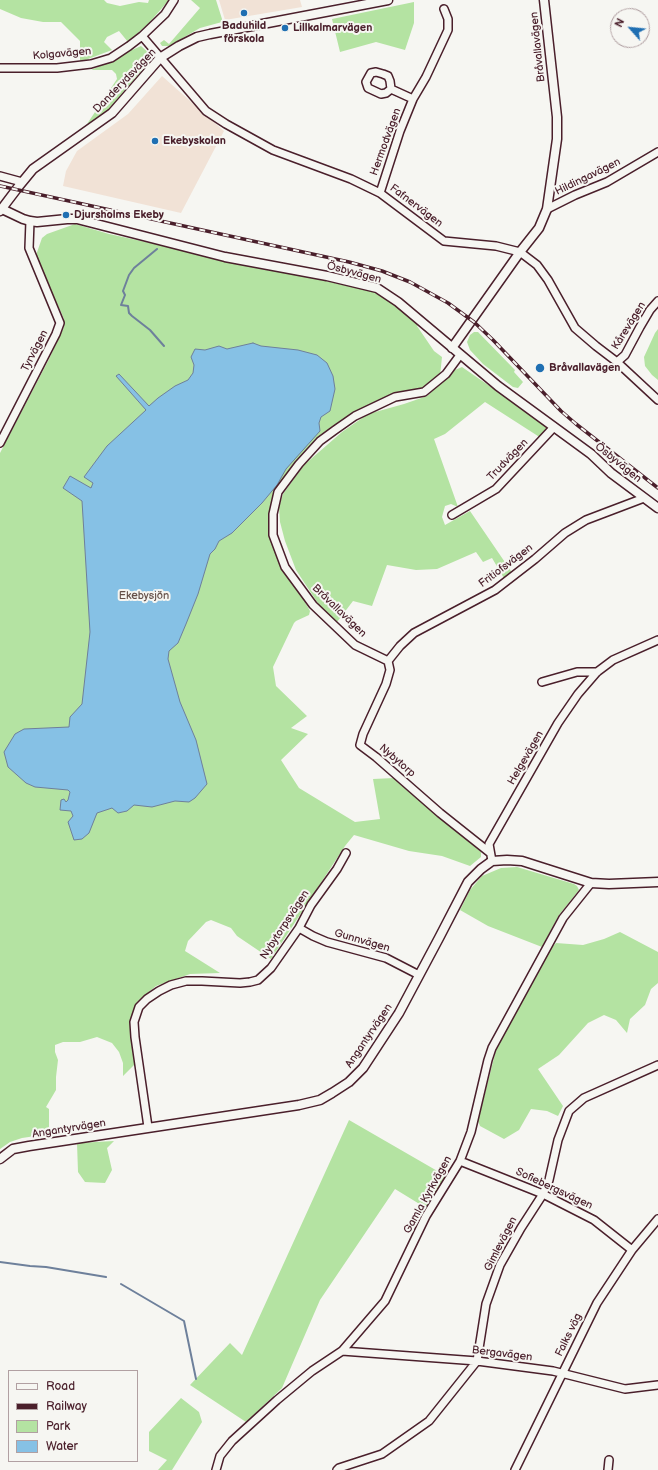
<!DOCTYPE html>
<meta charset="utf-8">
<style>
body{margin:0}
#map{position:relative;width:658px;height:1470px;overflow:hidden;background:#f6f6f2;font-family:"Balsamiq Sans",sans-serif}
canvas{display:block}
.legend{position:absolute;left:8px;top:1370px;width:130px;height:92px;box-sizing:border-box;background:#f6f6f2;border:1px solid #b1a0a2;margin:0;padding:5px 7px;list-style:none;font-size:12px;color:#4a1f2b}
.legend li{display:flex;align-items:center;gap:8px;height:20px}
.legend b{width:20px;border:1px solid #b1a0a2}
.north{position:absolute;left:610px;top:8px;width:40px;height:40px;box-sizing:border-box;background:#f6f6f2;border:1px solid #b1a0a2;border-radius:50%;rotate:297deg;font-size:11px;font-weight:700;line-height:16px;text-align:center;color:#4a1f2b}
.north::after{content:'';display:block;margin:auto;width:14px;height:18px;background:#1f6fb2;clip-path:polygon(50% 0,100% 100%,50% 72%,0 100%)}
</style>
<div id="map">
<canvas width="658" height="1470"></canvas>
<ul class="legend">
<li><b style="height:5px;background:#f6f6f2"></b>Road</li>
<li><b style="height:5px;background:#4a1f2b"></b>Railway</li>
<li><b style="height:11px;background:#b4e3a2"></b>Park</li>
<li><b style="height:11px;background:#86c1e5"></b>Water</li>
</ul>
<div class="north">N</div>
</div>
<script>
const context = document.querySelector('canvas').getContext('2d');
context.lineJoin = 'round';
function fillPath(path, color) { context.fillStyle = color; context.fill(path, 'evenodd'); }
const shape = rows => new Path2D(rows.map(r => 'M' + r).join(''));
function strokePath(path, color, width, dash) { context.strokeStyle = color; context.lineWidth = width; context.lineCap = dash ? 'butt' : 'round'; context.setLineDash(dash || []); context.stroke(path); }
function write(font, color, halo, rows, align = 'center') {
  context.font = font + ' "Balsamiq Sans",sans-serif'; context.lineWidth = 4; context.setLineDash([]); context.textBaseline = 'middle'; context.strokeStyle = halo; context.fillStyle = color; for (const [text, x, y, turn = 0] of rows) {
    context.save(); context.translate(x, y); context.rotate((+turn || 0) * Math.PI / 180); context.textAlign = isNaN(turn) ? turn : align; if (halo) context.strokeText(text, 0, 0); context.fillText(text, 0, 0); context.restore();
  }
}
fillPath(shape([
 [219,0,300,0,302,7,225,20],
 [162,76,224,131,181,213,63,186,66,171,77,151,128,114]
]), '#f1e2d6');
fillPath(shape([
 [0,0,104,0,107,3,120,6,139,2,148,3,149,0,169,0,149,23,128,42,119,31,107,37,104,42,112,50,80,62,80,41,61,22,43,22,21,18,0,9],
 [191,0,216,0,222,19,222,22,200,28,169,46,162,46,160,43,164,40,169,44,200,8],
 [414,2,414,23,405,50,376,42,340,52,332,19],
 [141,46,150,54,150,58,148,63,107,111,95,120,87,124,117,79,116,74,112,70,91,70,112,61,131,49,132,50],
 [75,224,109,234,376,292,407,313,418,324,417,326,434,351,442,357,440,376,425,387,385,400,310,449,275,502,275,531,295,584,310,611,309,615,296,621,294,623,273,667,276,686,307,716,291,728,308,734,281,760,299,788,355,822,380,819,373,779,394,778,481,852,481,857,470,866,442,856,409,851,354,835,345,846,271,959,237,936,231,928,211,920,206,922,188,941,185,951,220,973,190,974,156,986,137,1002,131,1020,136,1063,123,1076,123,1063,119,1052,112,1043,97,1037,80,1042,63,1042,55,1045,55,1052,58,1060,56,1077,56,1090,46,1107,49,1109,49,1134,22,1138,10,1142,0,1149,0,453,48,361,64,327,64,319,61,312,35,258,42,238,47,234],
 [658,329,658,380,652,375,645,366,644,357,655,333],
 [474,332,478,332,515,370,514,372,523,382,518,388,513,387,483,364,470,350,467,342,470,335],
 [462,367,549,427,541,438,485,402,445,434,434,439,458,507,451,504,445,506,442,517,445,525,470,511,513,574,505,580,492,558,483,562,476,552,437,569,416,570,387,565,372,606,353,601,337,622,323,611,296,570,285,541,280,522,279,507,283,494,304,465,342,432,368,414,404,404,427,396,455,370],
 [517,867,574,884,577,886,579,890,559,915,542,947,488,926,460,910,470,890,482,876,501,868],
 [620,932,658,952,658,983,651,989,645,1005,630,1019,627,1033,616,1020,604,1015,588,1023,559,1055,538,1069,563,1106,558,1116,547,1111,531,1109,519,1130,504,1139,480,1126,478,1121,496,1050,549,950,556,943,583,945,604,939],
 [349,1120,446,1176,426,1208,395,1189,320,1300,282,1388,246,1422,190,1385,230,1343,242,1355],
 [114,1141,107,1148,112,1170,105,1183,85,1182,78,1172,77,1143],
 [181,1398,199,1412,202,1422,172,1470,158,1470,167,1460,149,1451,149,1432]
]), '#b4e3a2');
const water = shape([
 [253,343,261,346,298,350,317,355,327,363,333,376,335,389,330,411,321,417,319,423,320,431,286,469,277,485,262,503,232,533,219,541,215,549,210,554,198,594,186,624,178,643,169,651,168,659,180,702,196,740,207,784,195,798,189,802,175,801,152,807,134,805,127,811,118,813,112,808,97,813,89,833,82,839,74,840,68,822,73,816,71,811,60,810,61,800,64,799,66,802,68,800,70,792,68,790,35,787,26,783,8,767,4,752,15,734,24,729,69,727,70,717,82,704,90,632,82,501,63,488,70,476,91,488,93,483,84,477,107,446,146,410,116,376,119,374,149,406,158,398,175,386,188,380,193,373,194,365,191,357,195,349,205,350,219,346,227,349,253,343]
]);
fillPath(water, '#86c1e5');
strokePath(water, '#6e809b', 1);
strokePath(shape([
 [157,249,134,268,129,275,123,291,125,295,121,305,128,306,129,313,132,316,150,330,164,346],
 [0,1262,30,1266,46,1267,106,1277],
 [121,1284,184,1321,196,1379]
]), '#6e809b', 2);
const minor = shape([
 [174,0,165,14,142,36,206,111,226,124,273,150,351,179,380,193,444,241,496,246,520,252,537,265,548,280,575,328,596,346,617,362,658,400],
 [0,68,57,68,91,64,111,58,129,46,142,36],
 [391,89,386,93,381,94,368,88,366,82,371,73,376,72,383,74,388,76,390,81,391,89,413,99],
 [0,176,22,182],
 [380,193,400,131,413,99,426,77,448,30,448,19,444,9],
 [547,209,575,195,607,182,658,152],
 [617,362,625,355,640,327,650,310,658,301],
 [0,443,56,334,60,323,29,248,30,221],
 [452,515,496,489,554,427],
 [388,661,355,645,313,605,285,567,273,535,273,514,278,492,299,464,320,441,335,430,355,416,395,397,424,392,446,374,460,355],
 [388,661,400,646,414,633,495,590,535,559,565,533,586,520,644,498],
 [388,661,390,670,386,684,363,734,360,745,376,757,440,813,489,852],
 [542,682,577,672,597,672],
 [492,861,489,844,558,723,578,694,597,672,613,660,658,640],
 [299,928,313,936,327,942,386,958,419,975],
 [148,1127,135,1037,134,1022,139,1007,147,999,159,991,171,985,186,981,202,981,240,983,250,982,258,980,271,968,299,928,311,905,337,869,346,853],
 [460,1161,543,1194,594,1220,632,1250],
 [342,1351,477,1361,553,1371,625,1389,658,1385],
 [216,1470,220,1456,232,1441,277,1400,312,1371,342,1351,385,1301,426,1216,460,1161,471,1132,488,1060,492,1048,563,918,591,883],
 [337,1470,339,1468,382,1454,429,1421,477,1361,486,1304,500,1265,521,1228,543,1194,549,1180,558,1140,569,1111,584,1098,658,1065],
 [515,1470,597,1303,632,1250,658,1219],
 [608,1470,609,1460]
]);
const tertiary = shape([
 [2,209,23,219,30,221,37,222,67,219,77,219,225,257,327,276,377,288,398,302,498,386,591,454,611,473,658,508],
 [0,211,19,186,33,169,112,113,160,58,179,46,197,37,210,34,388,0],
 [452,348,520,252,539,228,547,209,557,139,557,117,544,0],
 [0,1159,13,1149,29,1146,299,1105,320,1100,332,1093,349,1082,363,1068,399,1013,439,938,468,882,481,869,492,861,507,860,522,861,591,883,609,884,658,882]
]);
strokePath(minor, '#4a1f2b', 10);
strokePath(tertiary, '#4a1f2b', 11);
strokePath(minor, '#f6f6f2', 7);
strokePath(tertiary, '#f6f6f2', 8);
const rail = shape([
 [0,186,349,262,382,271,410,282,448,303,474,322,493,340,561,411,576,424,658,488]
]);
strokePath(rail, '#4a1f2b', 3.5);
strokePath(rail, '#f6f6f2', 2, [6]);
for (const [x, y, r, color] of [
 [244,13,4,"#1f6fb2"],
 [285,28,4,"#1f6fb2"],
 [155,141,4,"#1f6fb2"],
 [66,215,4,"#1f6fb2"],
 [540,368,5,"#1f6fb2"]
]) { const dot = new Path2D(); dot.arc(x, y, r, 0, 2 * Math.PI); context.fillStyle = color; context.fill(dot); strokePath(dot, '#f6f6f2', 1.5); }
write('bold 11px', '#4a1f2b', '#f6f6f2', [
 ["Baduhild",244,26,"center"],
 ["förskola",244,39,"center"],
 ["Lillkalmarvägen",293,28],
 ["Ekebyskolan",163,141],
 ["Djursholms Ekeby",74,215],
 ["Bråvallavägen",549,368]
], 'left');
write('11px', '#4a1f2b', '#f6f6f2', [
 ["Bråvallavägen",538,47,-96],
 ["Kolgavägen",62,54,-5],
 ["Danderydsvägen",125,81,-46],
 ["Hermodvägen",386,142,-70],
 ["Hildingavägen",588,177,-26],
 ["Fafnervägen",416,206,37],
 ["Ösbyvägen",354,273,15],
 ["Kårevägen",629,326,-58],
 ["Tyrvägen",35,351,-63],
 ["Trudvägen",508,460,-46],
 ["Ösbyvägen",618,463,39],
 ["Fritiofsvägen",506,566,-37],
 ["Bråvallavägen",339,611,44],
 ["Helgevägen",526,758,-60],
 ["Nybytorp",397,761,41],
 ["Nybytorpsvägen",285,925,-57],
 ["Gunnvägen",362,941,16],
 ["Angantyrvägen",369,1036,-56],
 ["Angantyrvägen",69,1129,-9],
 ["Sofiebergsvägen",554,1189,25],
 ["Gamla Kyrkvägen",428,1195,-61],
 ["Gimlevägen",501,1244,-63],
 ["Falks väg",569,1335,-64],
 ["Bergavägen",502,1354,7]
]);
write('11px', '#645049', '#f6f6f2', [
 ["Ekebysjön",144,596]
]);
</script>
